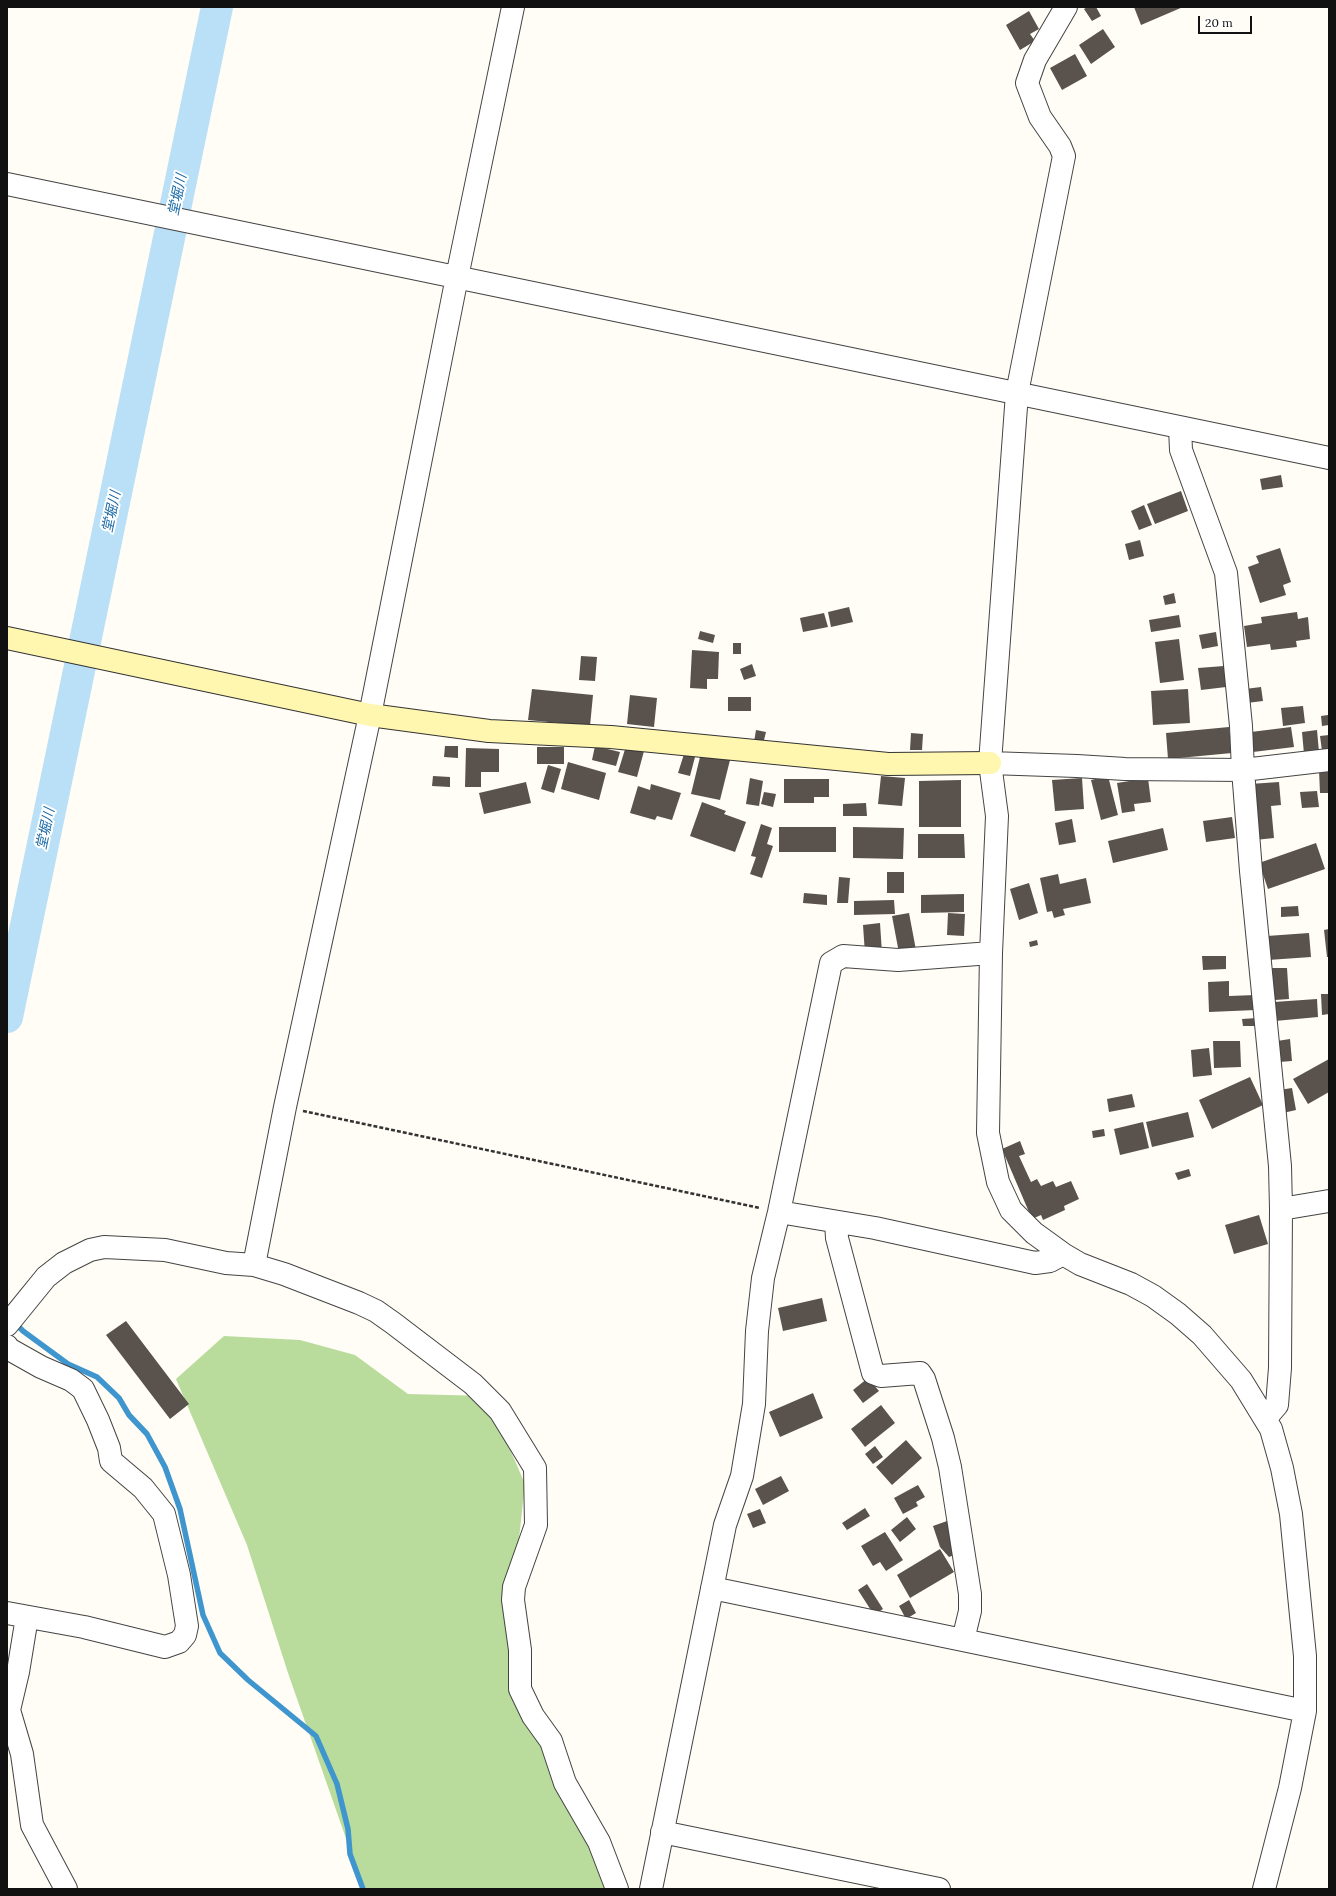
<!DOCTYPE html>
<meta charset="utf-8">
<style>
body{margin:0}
#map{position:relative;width:1336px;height:1896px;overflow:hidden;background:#fffdf5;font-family:Lora,serif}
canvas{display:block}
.frame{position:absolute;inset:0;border:8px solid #111;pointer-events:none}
.scale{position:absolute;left:1198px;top:16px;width:54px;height:18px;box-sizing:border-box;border:2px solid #111;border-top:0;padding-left:5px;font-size:12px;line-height:14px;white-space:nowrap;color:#111;-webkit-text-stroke:3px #fff;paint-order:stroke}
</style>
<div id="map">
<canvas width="1336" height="1896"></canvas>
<div class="frame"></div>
<div class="scale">20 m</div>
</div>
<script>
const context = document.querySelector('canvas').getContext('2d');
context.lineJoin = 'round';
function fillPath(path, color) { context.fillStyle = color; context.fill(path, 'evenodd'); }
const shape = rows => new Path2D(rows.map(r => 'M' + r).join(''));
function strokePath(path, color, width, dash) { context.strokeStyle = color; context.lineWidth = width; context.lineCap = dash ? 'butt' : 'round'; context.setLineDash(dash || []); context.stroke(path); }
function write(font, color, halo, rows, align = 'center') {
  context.font = font + ' Lora,"Noto Sans JP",serif'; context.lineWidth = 4; context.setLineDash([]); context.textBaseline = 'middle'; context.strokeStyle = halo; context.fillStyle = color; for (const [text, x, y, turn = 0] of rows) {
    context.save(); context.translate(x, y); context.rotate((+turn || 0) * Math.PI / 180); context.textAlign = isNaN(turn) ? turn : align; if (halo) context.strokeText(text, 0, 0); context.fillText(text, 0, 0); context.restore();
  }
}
fillPath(shape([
 [224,1336,300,1340,355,1355,408,1394,487,1396,525,1484,509,1630,570,1781,610,1889,362,1889,355,1864,288,1673,247,1545,176,1379]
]), '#b9dc9c');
strokePath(shape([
 [15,1323,23,1331,68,1364,97,1377,119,1398,129,1415,147,1434,165,1467,180,1509,203,1615,220,1653,248,1680,316,1736,337,1784,348,1829,350,1854,363,1889]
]), '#3f96cf', 5.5);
strokePath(shape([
 [7,1017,217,7]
]), '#b9e0f7', 32);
fillPath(shape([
 [1087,7,1096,7,1101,16,1092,21,1084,9],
 [1134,7,1183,7,1141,25],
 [1029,11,1039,29,1030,34,1035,41,1020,50,1006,25],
 [1103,29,1115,47,1091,64,1079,45],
 [1075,54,1087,76,1062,90,1050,68],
 [1281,475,1283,487,1262,490,1260,479],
 [1181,491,1188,511,1155,524,1147,504],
 [1144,505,1152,525,1139,530,1131,511],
 [1140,540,1144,556,1129,560,1125,544],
 [1280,548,1291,582,1283,585,1286,595,1260,603,1248,567,1259,563,1256,556],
 [1174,593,1176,603,1165,605,1163,596],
 [849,607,853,622,831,627,828,612],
 [1297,612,1298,619,1308,617,1310,639,1296,641,1297,647,1271,650,1270,644,1247,647,1244,626,1262,623,1261,617],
 [824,613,828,627,803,632,800,618],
 [1179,615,1181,627,1151,632,1149,620],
 [700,631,715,635,713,643,698,639],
 [1216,632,1218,646,1202,649,1199,635],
 [1179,639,1184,680,1160,683,1155,642],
 [733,643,741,643,741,654,733,654],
 [692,650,719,652,718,679,707,679,707,689,690,688],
 [581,656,597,657,595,681,579,680],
 [752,664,756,676,744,680,740,669],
 [1224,666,1226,687,1201,690,1198,668],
 [1261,687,1263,701,1247,703,1245,689],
 [532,689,593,695,590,726,528,720],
 [1188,689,1190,723,1153,725,1151,691],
 [630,695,657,698,654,727,627,724],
 [728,697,751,697,751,711,728,711],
 [1303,706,1305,723,1283,726,1281,708],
 [1328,715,1329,725,1322,726,1321,716],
 [1229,727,1232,753,1168,759,1166,733],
 [1291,727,1294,747,1253,752,1251,732],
 [756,730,766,732,763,744,754,742],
 [1317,730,1319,752,1304,754,1302,732],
 [911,733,923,734,922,750,910,750],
 [1329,735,1329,750,1322,751,1320,736],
 [445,746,458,746,458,758,444,757],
 [595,746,620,752,616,766,592,760],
 [626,746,644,751,637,777,618,772],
 [537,747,564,747,564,764,537,764],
 [466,748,499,749,499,772,481,772,481,787,465,787],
 [701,753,730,760,720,800,691,794],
 [684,754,695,757,690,776,678,773],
 [568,762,606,773,599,800,561,789],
 [548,765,561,769,554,793,541,789],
 [1319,770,1329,770,1329,793,1320,793],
 [433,776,450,777,450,787,432,786],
 [881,776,905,778,902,806,878,804],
 [1108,776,1118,815,1101,820,1091,780],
 [750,778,763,781,759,806,746,804],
 [1082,778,1084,809,1055,811,1052,780],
 [1148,778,1151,802,1134,804,1135,811,1122,813,1117,783],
 [784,779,829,779,829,797,814,797,814,803,784,803],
 [961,780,961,827,919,827,919,781],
 [526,782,531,803,484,814,479,793],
 [1279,782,1281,805,1271,806,1274,838,1255,840,1250,784],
 [651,784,681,793,672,820,657,816,655,820,630,813,638,786,650,790],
 [1317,791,1319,807,1302,808,1300,792],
 [764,792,776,794,773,807,761,804],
 [702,802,726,811,724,814,746,822,735,852,690,836],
 [866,803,867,816,843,816,843,804],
 [1232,817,1235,838,1206,842,1203,821],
 [1072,819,1076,842,1059,845,1055,823],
 [761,824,772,828,767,844,773,846,762,878,750,874,756,857,751,856],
 [779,827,836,827,836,852,779,852],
 [853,827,904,828,903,859,853,858],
 [1163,828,1168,850,1113,863,1108,841],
 [918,834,964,834,965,858,918,858],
 [1316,843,1325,869,1268,889,1259,863],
 [887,872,904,872,904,893,887,893],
 [1058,874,1060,884,1086,878,1091,903,1063,909,1065,915,1054,918,1052,911,1047,912,1040,878],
 [839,877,850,878,848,903,837,903],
 [1029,883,1038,913,1019,920,1010,889],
 [804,893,827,895,827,905,803,903],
 [964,894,964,912,921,913,921,895],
 [894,900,895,914,854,915,854,901],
 [1298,906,1299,916,1281,917,1281,907],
 [909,913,916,950,899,953,892,916],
 [948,913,965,914,964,936,947,935],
 [880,923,882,953,865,954,863,925],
 [1329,929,1329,957,1327,957,1324,930],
 [1309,933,1311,957,1268,960,1267,936],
 [1037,940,1038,945,1030,947,1029,942],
 [1202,956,1226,956,1226,969,1203,970],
 [1272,968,1287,968,1289,999,1275,1000],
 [1229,981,1229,996,1256,995,1256,1010,1209,1012,1208,982],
 [1321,994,1329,994,1329,1014,1322,1015],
 [1317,999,1318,1017,1275,1021,1274,1002],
 [1257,1018,1257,1026,1243,1026,1242,1019],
 [1290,1039,1292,1061,1279,1062,1277,1041],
 [1213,1041,1240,1041,1241,1067,1214,1068],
 [1209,1048,1212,1075,1193,1077,1191,1050],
 [1329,1059,1329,1092,1308,1104,1293,1079],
 [1250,1077,1263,1105,1212,1129,1199,1100],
 [1292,1088,1296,1110,1283,1113,1279,1090],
 [1132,1094,1135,1107,1109,1112,1107,1099],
 [1188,1112,1194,1137,1152,1147,1146,1122],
 [1143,1122,1149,1148,1120,1155,1114,1129],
 [1104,1129,1105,1136,1093,1138,1092,1131],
 [1020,1141,1025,1154,1019,1156,1031,1182,1037,1179,1041,1186,1053,1181,1056,1187,1071,1181,1079,1199,1064,1206,1065,1210,1043,1220,1041,1215,1032,1219,1002,1149],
 [1189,1169,1191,1176,1178,1180,1175,1173],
 [1259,1215,1268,1244,1234,1254,1225,1225],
 [822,1298,827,1321,783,1331,778,1308],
 [126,1321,189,1404,170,1419,106,1335],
 [868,1378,879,1391,863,1403,853,1390],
 [813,1393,823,1418,780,1437,769,1412],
 [881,1405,895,1423,865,1447,851,1429],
 [906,1440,922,1458,892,1485,876,1467],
 [875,1446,883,1457,873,1464,865,1454],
 [781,1476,789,1491,763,1505,755,1489],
 [918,1485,925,1497,916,1502,918,1506,903,1514,894,1498],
 [865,1508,870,1516,847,1530,842,1523],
 [760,1509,766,1523,753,1528,747,1514],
 [907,1517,916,1529,900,1542,891,1530],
 [947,1521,957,1554,949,1557,940,1547,933,1526],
 [885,1532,903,1560,886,1571,880,1562,873,1566,861,1546],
 [940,1549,954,1572,910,1598,897,1575],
 [867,1584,883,1609,874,1615,858,1590],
 [909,1600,916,1613,906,1619,899,1606]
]), '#5a524d');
const street = shape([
 [1066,7,1035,60,1027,83,1040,117,1060,146,1064,156,1017,393,990,763,997,816,991,953,988,1133,998,1182,1011,1210,1034,1233,1063,1254,1080,1264,1131,1284,1153,1296,1178,1314,1202,1335,1241,1380,1271,1429,1282,1468,1291,1514,1305,1656,1305,1711,1290,1788,1264,1889],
 [7,184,1329,458],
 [1180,428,1181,450,1226,573,1241,726,1243,770,1251,871,1280,1166,1281,1209,1280,1368,1277,1405,1265,1419],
 [990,763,1077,766,1125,769,1243,770,1329,760],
 [1281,1209,1329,1201],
 [779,1212,875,1228,1035,1263,1050,1261,1063,1254],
 [836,1222,837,1238,873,1373,881,1376,920,1373,924,1379,943,1438,950,1467,970,1594,970,1611,963,1640],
 [254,1265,285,1107,370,715,457,277,513,7],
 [7,1325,46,1277,64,1263,90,1250,104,1247,165,1250,226,1263,254,1265,284,1274,359,1303,376,1311,393,1323,473,1384,500,1411,535,1468,536,1525,514,1587,513,1600,520,1650,520,1689,533,1716,551,1741,565,1783,599,1842,617,1889],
 [7,1346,9,1349,41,1367,71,1380,83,1389,98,1420,109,1448,111,1461,143,1488,164,1514,179,1575,187,1626,185,1635,179,1642,165,1647,84,1627,7,1613],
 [712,1588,1305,1711],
 [27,1617,18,1672,9,1710,22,1754,32,1825,66,1889],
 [662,1832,939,1889],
 [651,1889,725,1525,742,1476,754,1404,757,1331,763,1278,779,1212,831,963,843,956,898,960,991,953]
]);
const secondary = shape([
 [7,638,370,715,489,731,611,737,888,764,990,763]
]);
strokePath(street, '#444', 24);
strokePath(secondary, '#333', 24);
strokePath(shape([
 [303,1111,760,1208]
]), '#333', 2.5, [4, 2]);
strokePath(street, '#fff', 22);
strokePath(secondary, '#fff6b0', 22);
write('italic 14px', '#1768a6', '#fff', [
 ["堂堀川",178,195,-78],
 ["堂堀川",112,512,-78],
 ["堂堀川",46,829,-78]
]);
</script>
